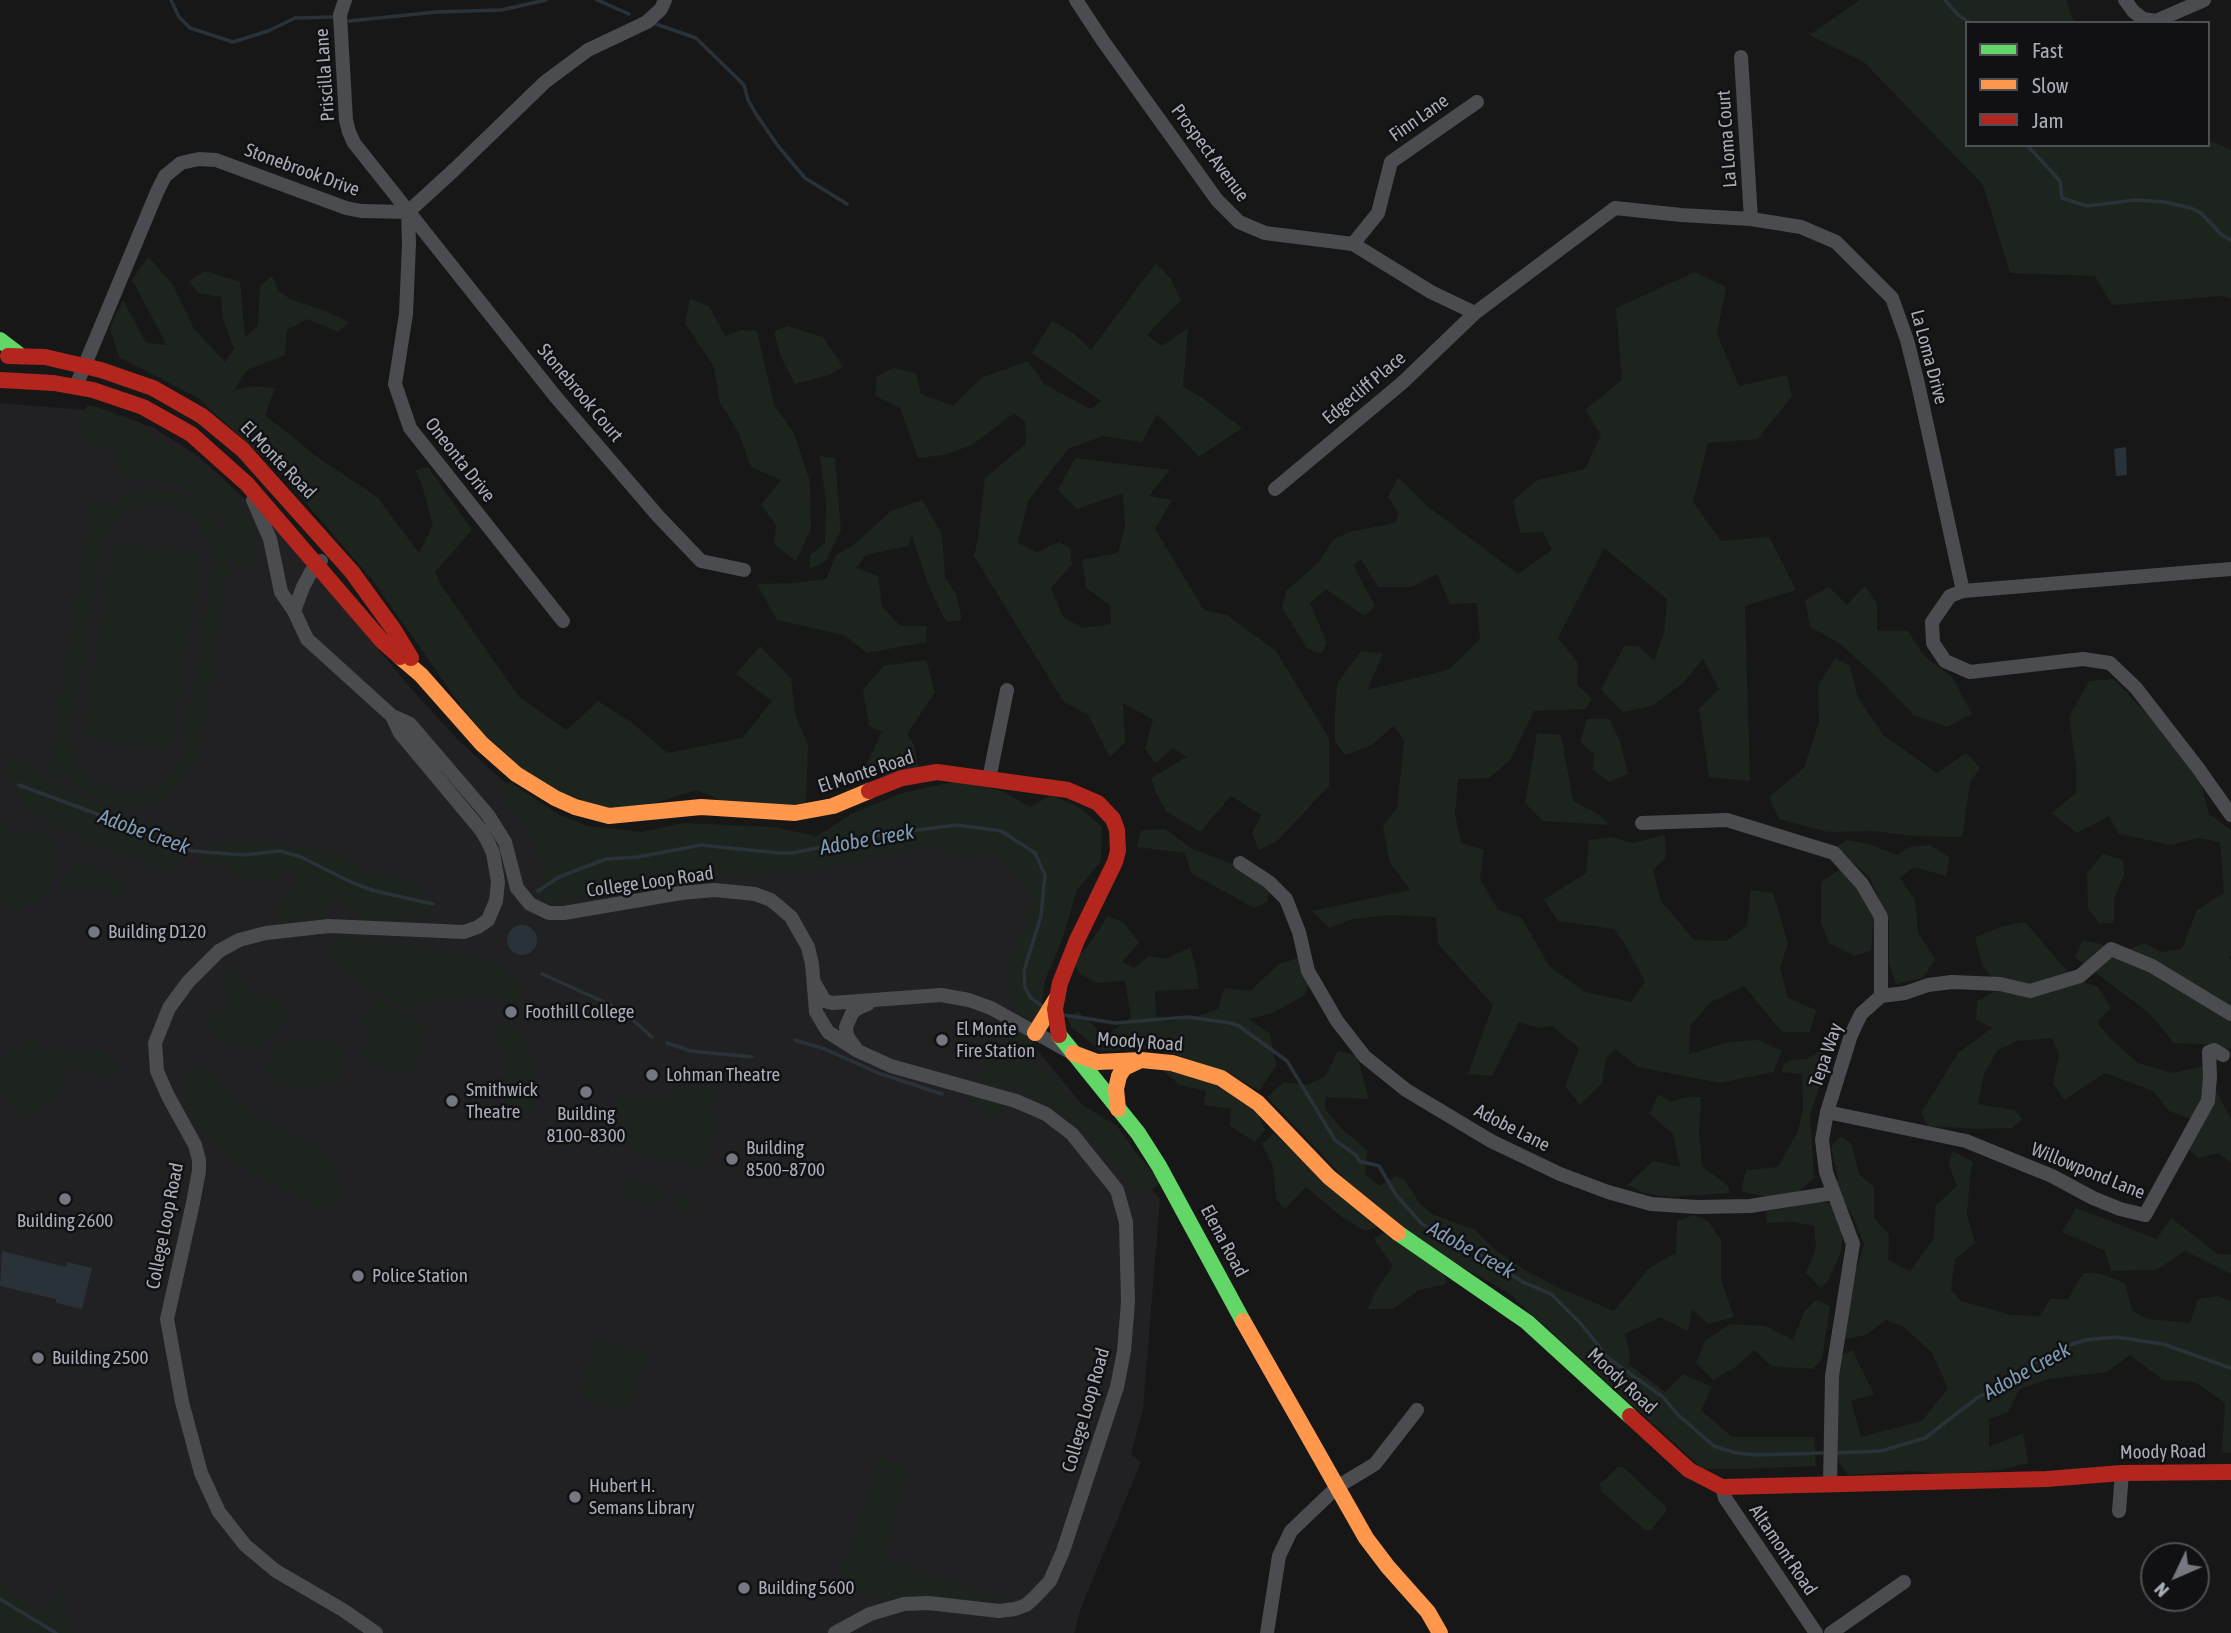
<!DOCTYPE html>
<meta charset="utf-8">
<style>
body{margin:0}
#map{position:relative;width:2231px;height:1633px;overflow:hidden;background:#171717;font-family:"Asap Condensed",sans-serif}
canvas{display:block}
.legend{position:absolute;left:1965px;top:21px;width:245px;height:126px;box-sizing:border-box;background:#111113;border:2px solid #4d4f55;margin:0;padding:9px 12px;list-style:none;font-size:21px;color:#a8adb8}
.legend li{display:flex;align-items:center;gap:14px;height:35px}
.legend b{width:35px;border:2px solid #4d4f55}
.north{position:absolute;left:2140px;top:1542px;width:70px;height:70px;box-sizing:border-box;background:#111113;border:2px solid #4d4f55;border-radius:50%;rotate:226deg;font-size:19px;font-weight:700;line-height:28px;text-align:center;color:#a8adb8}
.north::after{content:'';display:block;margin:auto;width:24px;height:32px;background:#757880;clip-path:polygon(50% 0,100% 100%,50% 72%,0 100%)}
</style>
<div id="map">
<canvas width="2231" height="1633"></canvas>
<ul class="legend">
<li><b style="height:9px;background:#63d668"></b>Fast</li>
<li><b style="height:9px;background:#ff974d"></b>Slow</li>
<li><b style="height:9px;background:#b3261e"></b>Jam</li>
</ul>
<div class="north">N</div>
</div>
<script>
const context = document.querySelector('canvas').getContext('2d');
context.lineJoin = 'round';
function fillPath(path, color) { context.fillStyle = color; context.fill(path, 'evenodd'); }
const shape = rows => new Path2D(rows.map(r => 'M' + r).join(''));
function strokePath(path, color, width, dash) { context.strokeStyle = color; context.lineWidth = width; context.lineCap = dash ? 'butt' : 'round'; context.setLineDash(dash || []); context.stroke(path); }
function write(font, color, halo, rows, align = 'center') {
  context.font = font + ' "Asap Condensed",sans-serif'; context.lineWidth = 5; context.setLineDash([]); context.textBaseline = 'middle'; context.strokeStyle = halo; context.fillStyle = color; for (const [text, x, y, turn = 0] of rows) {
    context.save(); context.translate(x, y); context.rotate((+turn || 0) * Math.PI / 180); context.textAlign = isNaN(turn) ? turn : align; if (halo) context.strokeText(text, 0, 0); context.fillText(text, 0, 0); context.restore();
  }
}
fillPath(shape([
 [0,403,84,410,123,416,154,428,198,456,279,530,408,685,457,739,501,779,555,817,605,840,962,834,1034,870,1029,1040,1160,1199,1143,1409,1131,1454,1141,1462,1081,1608,1074,1633,0,1633]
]), '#212123');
fillPath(shape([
 [1860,0,2066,0,2074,23,1967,23,1967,145,2131,145,2133,147,2136,145,2208,145,2208,140,2231,150,2231,298,2221,296,2112,305,2095,276,2010,273,1983,185,1864,62,1809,35],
 [148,257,172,283,194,329,225,362,234,348,223,320,221,297,198,293,189,281,205,271,240,282,245,337,258,326,260,286,272,276,279,292,292,300,326,311,349,322,338,332,307,319,287,330,285,355,247,370,234,390,252,386,275,388,265,415,320,459,377,497,419,553,433,525,422,485,415,470,428,467,472,530,435,572,441,585,519,697,567,730,598,701,632,723,668,753,742,738,772,701,736,674,760,646,791,678,796,718,808,744,806,805,750,814,697,790,628,811,564,800,500,754,459,703,371,578,278,471,198,398,119,357,110,328,123,300,146,343,167,345,132,280],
 [1156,263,1171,279,1181,300,1147,335,1162,346,1188,328,1183,387,1200,396,1242,428,1199,457,1157,414,1142,442,1103,436,1068,449,1028,501,1018,543,1037,552,1059,542,1070,548,1072,564,1051,588,1063,617,1082,628,1111,624,1110,605,1086,588,1082,560,1118,553,1125,526,1123,493,1077,509,1058,490,1075,458,1170,470,1149,496,1172,500,1155,529,1204,610,1227,615,1276,651,1329,738,1329,786,1277,841,1259,850,1252,833,1261,815,1231,796,1200,832,1166,811,1155,791,1151,778,1187,757,1173,748,1155,763,1145,748,1153,720,1123,703,1125,743,1110,757,1088,715,1063,701,974,556,978,539,985,478,1026,444,1025,422,1014,413,972,445,944,455,918,458,900,408,875,396,877,376,894,368,916,373,921,394,953,406,981,378,1028,361,1044,384,1090,409,1101,401,1032,353,1052,321,1072,332,1091,350],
 [1695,272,1726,287,1717,334,1739,386,1787,375,1792,396,1758,439,1708,443,1693,502,1721,541,1769,537,1796,590,1745,606,1750,781,1709,777,1699,709,1719,689,1703,659,1682,684,1652,706,1623,712,1601,690,1624,646,1638,646,1654,660,1664,633,1667,599,1604,548,1558,638,1578,663,1577,684,1592,699,1585,709,1534,711,1510,760,1489,778,1458,779,1455,814,1461,843,1484,850,1480,879,1498,910,1522,918,1549,966,1585,992,1631,1002,1645,982,1626,946,1614,929,1558,921,1544,900,1586,873,1589,840,1611,837,1633,843,1665,835,1666,858,1653,870,1661,901,1694,940,1726,941,1747,926,1751,890,1773,893,1788,943,1780,968,1788,998,1816,1010,1810,1032,1782,1032,1744,986,1711,1002,1690,1026,1689,1054,1729,1042,1759,1040,1782,1051,1773,1072,1720,1083,1638,1067,1615,1049,1606,1059,1602,1083,1580,1105,1565,1086,1579,1048,1552,1026,1540,1028,1519,1022,1492,1076,1468,1074,1493,1005,1438,944,1436,917,1392,915,1353,919,1329,928,1312,911,1410,890,1389,861,1383,826,1397,807,1404,742,1394,725,1372,745,1345,755,1335,741,1335,712,1337,684,1361,651,1383,654,1367,690,1448,670,1480,639,1477,603,1450,604,1437,574,1411,587,1378,587,1361,559,1353,565,1375,606,1364,616,1326,589,1310,603,1327,643,1321,654,1307,648,1282,608,1286,591,1317,564,1333,540,1349,532,1395,523,1399,514,1388,497,1398,477,1427,506,1518,574,1552,550,1543,532,1520,533,1513,500,1538,480,1585,469,1601,435,1585,410,1622,380,1616,308],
 [690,299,709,306,725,336,741,330,757,331,774,405,794,433,810,482,811,529,796,561,774,544,776,525,761,505,781,480,751,467,739,434,720,402,714,367,685,323],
 [787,326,823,337,843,367,828,375,795,384,781,357,774,332],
 [88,405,110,411,200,462,233,492,256,533,256,563,234,569,221,518,180,484,118,475,115,450,84,443,79,419],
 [820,456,835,458,841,530,826,561,809,569,810,555,825,543,826,502],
 [154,489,179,493,191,498,210,513,223,535,227,547,227,573,200,747,192,771,176,790,154,803,130,808,117,807,105,804,83,792,65,772,63,779,48,776,92,498,107,500,107,507,130,493],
 [155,504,165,505,183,511,199,524,209,541,213,560,212,570,182,754,173,772,158,785,139,792,119,792,101,786,85,773,75,756,71,736,72,727,102,542,111,525,118,518,135,508],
 [922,500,942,534,945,577,956,594,962,620,946,622,928,584,912,536,907,546,866,555,856,568,878,576,882,606,900,626,927,626,926,642,867,653,844,635,777,620,757,584,795,583,826,579,836,555,855,544,891,511],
 [114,542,201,556,170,751,83,737],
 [1865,586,1877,604,1877,631,1908,631,1924,656,1952,677,1972,714,1947,727,1914,715,1879,679,1839,643,1810,627,1805,600,1829,587,1847,605],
 [1835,658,1850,666,1858,698,1883,735,1937,773,1966,753,1980,768,1970,782,1962,837,1915,836,1873,831,1828,832,1779,819,1769,797,1804,768,1819,722,1818,686],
 [926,660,935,692,907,734,914,745,919,769,893,781,866,765,882,732,869,726,863,690,883,666],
 [2114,679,2147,714,2201,783,2209,814,2231,830,2231,955,2229,958,2231,960,2231,1049,2217,1045,2174,1043,2149,1013,2075,957,2083,940,2101,944,2118,954,2144,943,2162,952,2182,949,2197,910,2224,893,2220,842,2198,838,2171,845,2119,834,2109,816,2077,833,2052,813,2076,793,2076,766,2069,717,2089,681],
 [1587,719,1609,719,1620,741,1628,774,1609,782,1593,770,1594,754,1580,742],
 [1537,733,1561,735,1573,801,1598,814,1610,825,1543,821,1525,803],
 [12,755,39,768,38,778,66,789,109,810,190,837,172,874,79,837,28,812,5,772],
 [958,781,1002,791,1030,807,1051,795,1079,807,1102,827,1101,861,1077,890,1062,940,1045,980,1036,1040,1019,1050,1004,1037,1015,1015,1006,979,1012,957,1032,903,1022,877,998,858,955,854,929,847,814,870,752,877,706,875,657,881,591,895,565,902,543,902,541,861,527,828,504,799,499,788,510,782,558,814,588,826,642,832,684,823,773,827,817,836,851,814,902,793],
 [0,820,6,823,10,837,36,831,52,839,57,873,44,897,16,911,0,904,0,877,5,874,0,871],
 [1165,829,1191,848,1271,879,1267,902,1254,908,1191,873,1185,853,1137,847,1141,830],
 [249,840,339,853,363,872,407,878,429,898,432,916,395,918,371,927,352,912,337,896,324,905,325,915,319,922,308,914,297,925,276,927,279,901,299,878,294,866,270,882,239,878,226,864,202,862,209,847],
 [1847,840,1869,844,1897,855,1910,847,1930,845,1949,857,1946,876,1914,867,1900,878,1915,900,1918,933,1935,959,1923,978,1896,984,1889,963,1889,922,1870,878,1836,847],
 [2103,854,2123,860,2124,875,2114,899,2114,923,2099,923,2088,908,2087,873],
 [76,863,108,871,131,891,123,900,104,890,85,886,63,894,59,884],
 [1840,869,1855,885,1874,920,1871,950,1855,956,1829,943,1821,923,1821,882],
 [1108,916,1123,922,1139,943,1122,962,1134,968,1149,956,1167,959,1190,947,1195,963,1199,989,1155,991,1156,1015,1166,1022,1201,1015,1218,1009,1224,988,1250,991,1279,964,1298,958,1310,983,1304,996,1270,1014,1249,1019,1270,1034,1276,1066,1259,1091,1229,1073,1174,1054,1147,1049,1101,1051,1071,1027,1067,1018,1078,1011,1105,1036,1131,1018,1125,981,1096,983,1078,972,1073,961,1088,946],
 [2025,922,2074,979,2098,987,2111,1008,2097,1022,2109,1037,2138,1063,2172,1073,2204,1066,2231,1119,2231,1163,2219,1153,2199,1158,2187,1148,2194,1120,2169,1111,2153,1091,2105,1073,2064,1100,2053,1083,2059,1055,2052,1038,2017,1041,1998,1050,1984,1074,1978,1104,2014,1110,2022,1119,2012,1128,1978,1129,1928,1126,1921,1113,1958,1053,1992,1028,1976,1020,1977,1001,2000,988,1982,965,1975,937,2004,926],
 [341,937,441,949,486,960,521,980,523,1005,506,1009,498,996,448,997,406,1009,358,982,328,952],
 [232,963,250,994,277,996,289,1021,257,1046,215,1039,205,1017,229,1011,220,971],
 [377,998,427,1028,413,1075,369,1067,360,1052,371,1037,362,1021],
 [503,1020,520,1032,534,1062,536,1096,529,1115,506,1109,502,1095,508,1056,490,1030],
 [31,1039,48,1051,77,1055,103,1050,118,1068,104,1078,68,1063,63,1091,34,1115,19,1112,0,1094,0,1057],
 [292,1039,337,1043,345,1066,336,1080,312,1089,286,1085,266,1071,274,1051],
 [1822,1050,1830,1055,1810,1115,1814,1178,1799,1192,1766,1197,1741,1191,1746,1170,1778,1167,1798,1131,1803,1108,1802,1074,1782,1072,1784,1064,1792,1060,1806,1059],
 [1338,1051,1357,1055,1369,1099,1326,1097,1325,1109,1342,1129,1367,1150,1365,1174,1379,1186,1396,1176,1405,1180,1420,1204,1434,1215,1475,1230,1493,1248,1525,1270,1557,1287,1614,1311,1649,1268,1676,1253,1677,1221,1694,1215,1708,1221,1721,1240,1721,1280,1734,1317,1708,1324,1692,1309,1688,1331,1660,1317,1625,1334,1630,1354,1629,1364,1665,1392,1683,1374,1712,1387,1701,1410,1732,1437,1814,1437,1816,1466,1740,1469,1703,1469,1507,1292,1427,1247,1349,1183,1267,1097,1284,1082,1307,1085,1325,1077],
 [1008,1053,1024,1056,1049,1072,1070,1097,1117,1126,1136,1153,1162,1182,1148,1192,1130,1187,1105,1152,1069,1119,1023,1091,1006,1087,1003,1110,987,1121,969,1103,988,1054],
 [208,1066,240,1103,278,1129,327,1153,345,1196,317,1208,238,1165,188,1116,183,1075],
 [1163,1070,1201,1077,1255,1106,1265,1130,1255,1142,1230,1126,1231,1109,1204,1105,1206,1091,1179,1085],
 [685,1084,719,1086,711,1112,721,1116,704,1163,701,1167,684,1165,684,1163,675,1161,634,1154,631,1148,626,1147,614,1101,647,1093,671,1102,676,1085,684,1087],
 [1658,1094,1672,1102,1685,1097,1701,1097,1699,1132,1702,1166,1728,1186,1730,1193,1669,1197,1644,1193,1627,1185,1653,1161,1680,1167,1673,1134,1650,1114],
 [1274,1133,1377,1227,1365,1231,1342,1217,1306,1187,1285,1209,1276,1199,1273,1167,1262,1144],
 [1841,1136,1852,1145,1859,1174,1874,1187,1874,1218,1889,1235,1888,1260,1910,1271,1933,1240,1936,1205,1957,1186,1948,1163,1953,1151,1973,1162,1970,1178,1967,1214,1975,1243,1955,1259,1951,1290,1961,1301,2011,1315,2040,1316,2050,1299,2068,1299,2083,1273,2098,1273,2125,1283,2132,1311,2149,1319,2190,1323,2198,1299,2218,1296,2231,1301,2231,1453,2222,1452,2225,1403,2195,1382,2163,1380,2130,1355,2107,1372,2049,1379,2020,1389,2008,1412,1989,1419,1989,1447,2023,1433,2028,1463,2001,1470,1948,1474,1911,1471,1848,1475,1839,1462,1829,1416,1834,1359,1852,1350,1874,1394,1851,1401,1861,1437,1922,1421,1948,1388,1932,1353,1904,1327,1886,1320,1866,1335,1846,1339,1838,1331,1846,1285,1857,1268,1864,1244,1850,1210,1834,1199,1838,1178,1831,1147],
 [629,1179,662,1190,656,1206,624,1195],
 [679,1195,691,1199,686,1215,674,1211],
 [1819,1200,1835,1206,1843,1230,1841,1252,1829,1279,1821,1288,1806,1273,1816,1248,1814,1226,1793,1222,1767,1223,1766,1211,1789,1208,1805,1201],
 [2076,1208,2157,1239,2171,1218,2218,1254,2231,1255,2231,1274,2185,1251,2156,1270,2111,1271,2105,1251,2062,1232],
 [1386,1232,1445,1274,1446,1284,1419,1290,1393,1309,1368,1309,1375,1292,1393,1266,1373,1238],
 [1816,1300,1830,1306,1822,1359,1813,1369,1771,1366,1754,1350,1737,1366,1713,1380,1696,1363,1705,1341,1730,1324,1765,1326,1793,1340,1804,1312],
 [597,1337,647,1353,629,1411,579,1395],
 [881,1455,909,1470,890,1534,886,1556,891,1562,1001,1598,1009,1597,1006,1601,994,1604,925,1596,894,1599,845,1587,839,1578],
 [1618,1467,1623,1467,1666,1507,1666,1512,1651,1530,1645,1530,1601,1491,1600,1484],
 [0,1579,38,1615,62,1589,70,1629,77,1633,0,1633]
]), '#1d241e');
fillPath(shape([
 [2126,447,2127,475,2116,476,2114,449],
 '507 940a15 15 0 1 1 30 0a15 15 0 1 1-30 0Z',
 [2,1251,66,1267,67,1262,92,1268,82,1309,56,1303,56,1299,0,1286]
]), '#2a3239');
strokePath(shape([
 [171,0,179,17,190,28,233,42,268,31,295,18,334,17],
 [597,0,629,14],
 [1945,0,1957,14,1970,23],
 [349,21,436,12,501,10,546,0],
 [653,23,696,38,744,85,748,100,756,114,778,146,805,178,847,204],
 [2027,145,2060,181,2062,198,2087,206,2136,200,2165,202,2191,208,2201,213,2222,235,2231,240],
 [19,785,124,824,161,842,193,851,244,855,280,851,301,857,353,883,375,891,433,904],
 [538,891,559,877,606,859,638,857,701,845,779,853,792,853,887,834,957,825,1001,831,1035,853,1045,875,1041,916,1024,971,1025,988,1031,998,1042,1006],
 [542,974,611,1005],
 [625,1013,652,1037],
 [1064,1015,1115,1023,1188,1017,1230,1023,1239,1026,1287,1061,1335,1140,1357,1156,1359,1161,1379,1166,1396,1195,1422,1224,1473,1250,1523,1282,1551,1294,1582,1325,1608,1358,1663,1397,1677,1414,1714,1446,1736,1453,1756,1455,1822,1453],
 [795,1040,825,1049,878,1073,942,1094],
 [667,1043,691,1051,752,1057],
 [1835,1453,1881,1451,1925,1438,1977,1398,2011,1380,2019,1372,2057,1349,2085,1340,2115,1337,2163,1344,2231,1368],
 [0,1599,56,1633]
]), '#2a3239', 3.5);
strokePath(shape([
 [345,0,340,15,346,120,349,132,354,143,555,396,658,516,701,561,744,570],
 [1076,0,1103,41,1217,200,1239,222,1265,233,1353,244,1431,292,1475,313],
 [2125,0,2133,11,2143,19,2156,21,2204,0],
 [1741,57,1751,219],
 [408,212,409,244,406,314,395,384,410,428,563,621],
 [1353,244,1378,213,1391,162,1477,102],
 [76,386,157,192,165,176,181,163,199,159,216,160,346,208,361,211,408,212,455,169,545,82,588,50,647,22,661,9,665,0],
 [1275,489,1402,383,1475,313,1615,208,1681,215,1751,219,1801,227,1836,242,1892,298,1907,340,1918,384,1963,591],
 [253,500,270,539,281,592,294,611,307,639,392,716,410,724,488,815,505,842,517,888,530,904,549,913,564,913,681,893,715,890,755,894,771,900,791,917,808,947,812,964,816,1012,828,1032,858,1051,891,1066,1016,1101,1046,1114,1072,1134,1117,1190,1126,1222,1128,1302,1124,1351,1117,1387,1063,1551,1050,1581,1035,1597,1026,1605,1015,1609,999,1611,929,1603,904,1604,870,1614,835,1633],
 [2231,569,1963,591,1950,596,1932,622,1933,643,1945,661,1970,672,2083,659,2110,663,2136,688,2198,768,2231,815],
 [294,611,303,587,311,572,321,561],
 [989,779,1007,690],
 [1642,823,1727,820,1834,853,1862,884,1881,917,1881,996,1861,1014,1851,1035,1827,1112,1822,1140,1826,1172,1853,1244,1832,1376,1830,1485],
 [1240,863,1269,882,1286,899,1299,932,1308,971,1337,1021,1365,1057,1406,1090,1491,1141,1560,1174,1608,1192,1651,1204,1697,1207,1750,1206,1833,1193],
 [815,984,825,1001,832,1003,941,995,969,1000,991,1008,1068,1051],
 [1881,996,1905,993,1928,985,1952,982,2000,984,2030,991,2080,976,2111,949,2152,966,2231,1014],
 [857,1050,847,1036,846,1027,852,1013,858,1008,868,1004],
 [1827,1112,1966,1141,2052,1176,2093,1198,2120,1209,2145,1215,2208,1101,2210,1077,2209,1052,2214,1050,2223,1055],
 [1722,1487,1725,1498,1816,1633],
 [2119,1511,2122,1473],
 [376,1633,343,1610,276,1571,245,1545,219,1512,201,1473,182,1402,167,1319,193,1203,199,1171,199,1160,195,1145,168,1096,157,1071,155,1043,169,1008,188,982,219,951,239,940,266,933,329,926,464,932,478,927,488,920,496,901,498,882,493,853,488,842,481,830,400,733,392,716],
 [1267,1633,1279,1556,1291,1531,1337,1487,1375,1464,1417,1410],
 [1831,1633,1904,1582]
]), '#4b4c50', 14);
strokePath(shape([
 [0,340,21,356],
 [1059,1035,1138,1133,1159,1166,1243,1321],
 [1398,1233,1527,1322,1630,1416]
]), '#63d668', 16);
strokePath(shape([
 [400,657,421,675,482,744,516,774,555,798,575,807,609,816,701,807,795,813,833,806,869,791],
 [1035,1033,1056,999],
 [1073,1053,1097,1062,1141,1060,1172,1063,1221,1078,1258,1103,1329,1177,1398,1233],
 [1118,1109,1116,1089,1119,1076,1124,1068,1141,1060],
 [1243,1321,1366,1538,1388,1567,1428,1612,1440,1633]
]), '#ff974d', 16);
strokePath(shape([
 [8,356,45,357,101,370,153,388,202,416,243,450,352,572,394,630,411,658],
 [0,380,54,383,93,390,143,407,191,434,247,484,382,641,400,657],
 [869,791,902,778,937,772,1068,790,1098,803,1113,819,1117,830,1118,851,1115,862,1077,940,1060,983,1055,1009,1059,1035],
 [1630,1416,1689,1470,1722,1487,2047,1479,2122,1473,2231,1472]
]), '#b3261e', 16);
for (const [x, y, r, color] of [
 [94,932,7,"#757880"],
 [511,1012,7,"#757880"],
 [942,1040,7,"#757880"],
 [652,1075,7,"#757880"],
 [586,1092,7,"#757880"],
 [452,1101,7,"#757880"],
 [732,1159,7,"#757880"],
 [65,1199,7,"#757880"],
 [358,1276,7,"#757880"],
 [38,1358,7,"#757880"],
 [575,1497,7,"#757880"],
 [744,1588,7,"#757880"]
]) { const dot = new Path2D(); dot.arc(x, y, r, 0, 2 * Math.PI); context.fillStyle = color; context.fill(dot); strokePath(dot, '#111113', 2.5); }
write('19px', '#a8adb8', '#111113', [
 ["Priscilla Lane",325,75,-94],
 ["Finn Lane",1419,118,-35],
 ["La Loma Court",1727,139,-94],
 ["Prospect Avenue",1210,153,53],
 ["Stonebrook Drive",302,170,20],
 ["La Loma Drive",1929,357,75],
 ["Edgecliff Place",1364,388,-40],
 ["Stonebrook Court",580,393,50],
 ["El Monte Road",278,460,46],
 ["Oneonta Drive",460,460,52],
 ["El Monte Road",866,772,-18],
 ["College Loop Road",650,882,-8],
 ["Moody Road",1140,1042,4],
 ["Tepa Way",1826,1055,-71],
 ["Adobe Lane",1512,1128,27],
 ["Willowpond Lane",2088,1171,22],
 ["College Loop Road",165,1226,-79],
 ["Elena Road",1224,1241,62],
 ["Moody Road",1622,1381,43],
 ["College Loop Road",1086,1410,-74],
 ["Moody Road",2163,1452,-1],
 ["Altamont Road",1783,1550,56]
]);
write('19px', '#a8adb8', '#111113', [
 ["Building D120",108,932],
 ["Foothill College",525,1012],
 ["El Monte",956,1029],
 ["Fire Station",956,1051],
 ["Lohman Theatre",666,1075],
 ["Smithwick",466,1090],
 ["Theatre",466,1112],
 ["Building",586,1114,"center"],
 ["8100–8300",586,1136,"center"],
 ["Building",746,1148],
 ["8500–8700",746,1170],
 ["Building 2600",65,1221,"center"],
 ["Police Station",372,1276],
 ["Building 2500",52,1358],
 ["Hubert H.",589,1486],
 ["Semans Library",589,1508],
 ["Building 5600",758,1588]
], 'left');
write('italic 21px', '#7f9bb3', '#111113', [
 ["Adobe Creek",144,832,20],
 ["Adobe Creek",867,840,-10],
 ["Adobe Creek",1471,1250,29],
 ["Adobe Creek",2027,1371,-29]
]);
</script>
